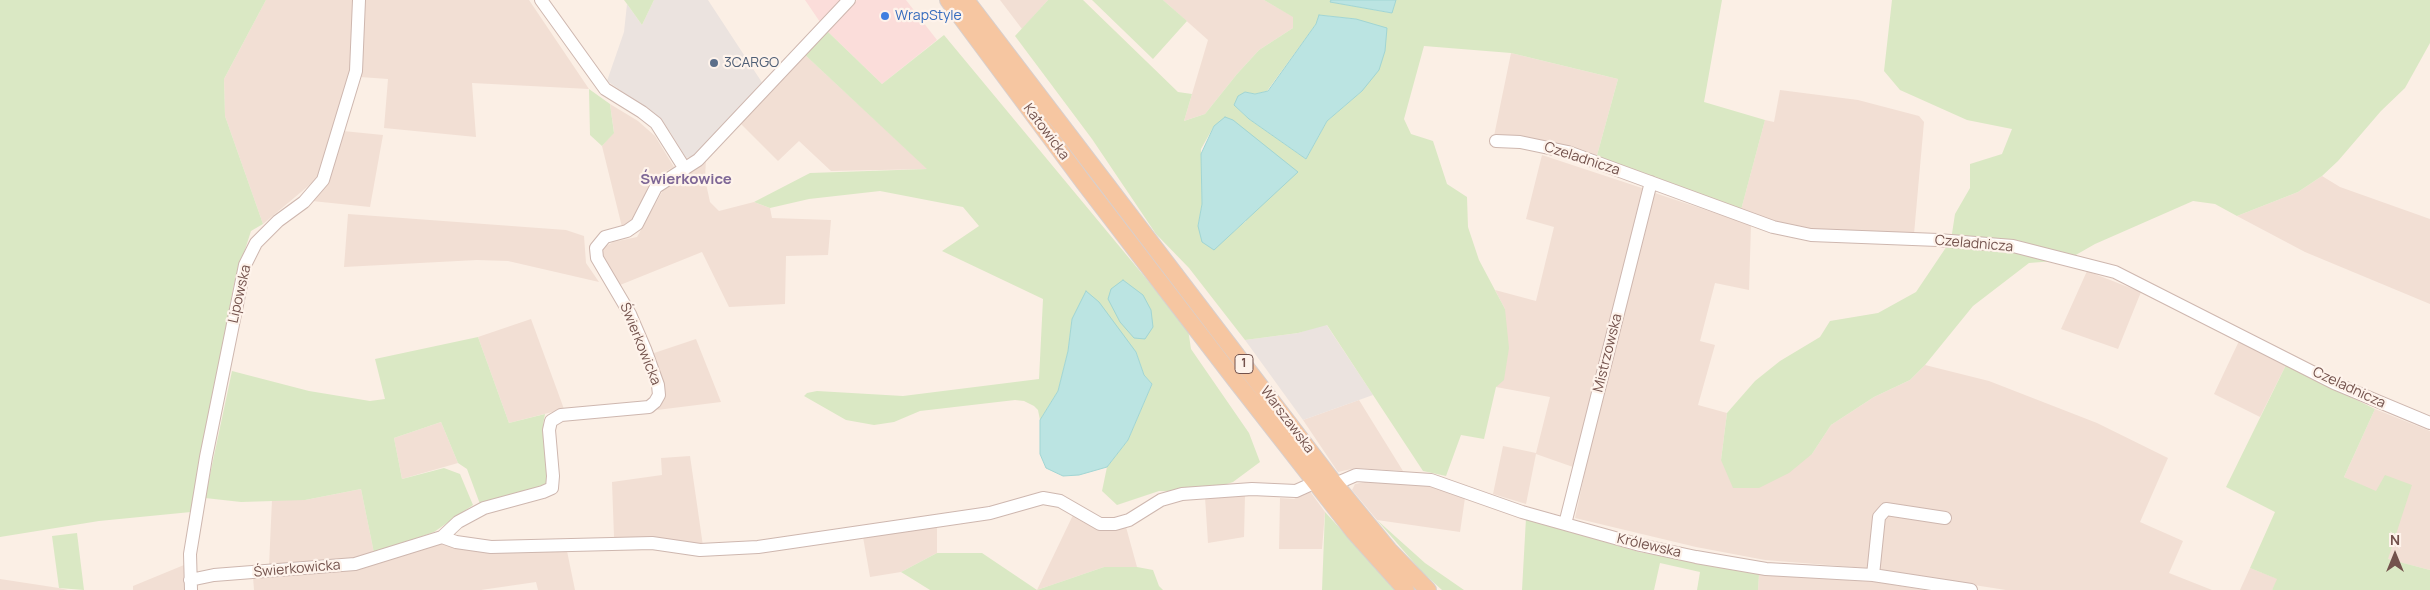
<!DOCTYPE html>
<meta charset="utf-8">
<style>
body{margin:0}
#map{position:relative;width:2430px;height:590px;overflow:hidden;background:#fbefe5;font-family:Manrope,sans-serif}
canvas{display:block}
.north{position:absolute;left:2370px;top:530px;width:50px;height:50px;-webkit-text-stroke:4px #fef3eb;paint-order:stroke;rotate:0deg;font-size:14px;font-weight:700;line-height:20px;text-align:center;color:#73524c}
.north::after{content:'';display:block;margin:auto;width:18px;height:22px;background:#73524c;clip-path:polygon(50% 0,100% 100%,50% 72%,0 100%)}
</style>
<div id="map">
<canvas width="2430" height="590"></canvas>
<div class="north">N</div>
</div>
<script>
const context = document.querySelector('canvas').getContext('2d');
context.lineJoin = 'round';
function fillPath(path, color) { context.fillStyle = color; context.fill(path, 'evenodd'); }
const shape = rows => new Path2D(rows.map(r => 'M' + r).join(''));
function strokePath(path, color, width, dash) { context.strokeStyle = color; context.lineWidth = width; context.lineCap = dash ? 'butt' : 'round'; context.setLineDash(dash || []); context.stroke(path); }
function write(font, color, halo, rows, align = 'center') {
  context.font = font + ' Manrope,sans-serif'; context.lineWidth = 4.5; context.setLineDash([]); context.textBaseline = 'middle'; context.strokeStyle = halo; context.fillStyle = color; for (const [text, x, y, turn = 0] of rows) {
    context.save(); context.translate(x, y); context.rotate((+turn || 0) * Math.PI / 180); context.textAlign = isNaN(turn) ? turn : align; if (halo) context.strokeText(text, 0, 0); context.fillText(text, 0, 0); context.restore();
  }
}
fillPath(shape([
 [266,0,354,0,351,70,321,172,313,182,263,224,225,116,224,79],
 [363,0,529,0,589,89,472,83,476,137,384,128,388,79,360,77,363,68],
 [1000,0,1048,0,1022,29],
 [1163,0,1264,0,1294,17,1293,28,1259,50,1237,74,1205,114,1184,121,1208,40],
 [1511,53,1618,79,1596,159,1494,136],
 [804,54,928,169,831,171,799,141,778,161,740,123],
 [1780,90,1858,100,1919,116,1924,122,1914,234,1812,230,1784,225,1741,210,1765,120,1774,122],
 [610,104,638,121,655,136,674,167,657,176,637,216,622,227,602,146,614,132],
 [343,131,383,135,370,207,312,201],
 [1542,155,1645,189,1573,467,1536,454,1526,504,1493,494,1503,446,1536,453,1550,397,1496,387,1505,309,1495,290,1536,301,1554,227,1526,219],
 [706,159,705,179,710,202,719,211,754,202,770,208,772,218,831,220,828,255,786,256,785,304,729,307,702,252,620,285,603,257,603,248,613,242,637,237,663,190,696,169],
 [2322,176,2340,187,2430,219,2430,304,2305,252,2237,216,2298,192],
 [1655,193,1751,225,1749,290,1715,283,1700,341,1715,345,1698,405,1727,413,1721,460,1812,454,1831,425,1874,397,1910,380,1925,365,1989,381,2097,423,2168,458,2140,522,2183,541,2169,573,2212,590,2006,590,1865,568,1765,560,1696,547,1575,518,1605,380],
 [348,214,566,230,584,236,586,263,599,282,508,261,477,260,344,267],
 [2087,271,2141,292,2118,349,2061,329],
 [531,319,564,409,509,423,478,337],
 [696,339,721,402,657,410,663,401,651,354],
 [2239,341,2286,365,2260,417,2214,394],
 [1359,400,1403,471,1356,468,1338,472,1303,420],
 [2375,409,2430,431,2430,570,2387,559,2376,492,2344,477],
 [441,422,458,463,402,479,394,438],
 [690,456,703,546,653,538,614,537,612,482,662,475,661,458],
 [1365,482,1432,486,1465,498,1460,532,1377,520,1352,490,1355,484],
 [361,489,374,553,353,558,269,566,272,500,305,500],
 [1309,490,1325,512,1322,549,1279,549,1280,498,1294,499],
 [1245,495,1244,537,1208,543,1205,497],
 [1074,513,1106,529,1126,527,1137,567,1104,567,1037,590],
 [937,526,937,553,901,572,870,577,863,537],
 [436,542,567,551,575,590,538,590,536,582,481,590,254,590,253,577,356,569],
 [184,565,186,590,133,590,133,586],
 [2250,568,2278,579,2272,590,2240,590],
 [1759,574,1876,582,1926,590,1758,590],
 [0,579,59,588,68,590,0,590]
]), '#f2dfd4');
fillPath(shape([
 [805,0,843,0,820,22],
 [857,0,906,0,937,40,882,84,825,29]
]), '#fbddda');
fillPath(shape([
 [654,0,708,0,763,84,694,156,686,158,670,132,652,112,607,81,624,32,627,4,642,25],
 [1326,324,1373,395,1303,420,1245,340,1298,333]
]), '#ebe3df');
fillPath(shape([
 [0,0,266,0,224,79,225,116,263,224,251,231,234,284,191,512,99,521,0,537],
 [624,0,654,0,642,25,627,4],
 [1048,0,1083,0,1178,92,1192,94,1184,121,1205,114,1237,74,1259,50,1293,28,1293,17,1264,0,1331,0,1331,2,1391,13,1396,0,1722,0,1704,102,1765,120,1741,210,1596,159,1618,79,1511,53,1424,46,1404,119,1411,134,1433,141,1447,184,1467,197,1468,227,1479,260,1505,309,1509,348,1504,380,1496,387,1484,439,1461,435,1446,476,1423,471,1327,325,1298,333,1245,340,1189,268,1156,234,1092,139,1015,36],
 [1320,15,1356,19,1362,91,1327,121,1306,159,1249,119,1234,105,1245,92,1255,94,1267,91,1316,24],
 [1214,126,1246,221,1233,232,1198,226,1202,204,1201,149],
 [1092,0,1163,0,1187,21,1153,59],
 [1892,0,2430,0,2430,43,2405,88,2381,111,2338,161,2322,176,2298,192,2237,216,2215,204,2193,201,2095,244,2067,260,2029,263,1973,306,1925,365,1910,380,1874,397,1831,425,1812,454,1789,473,1759,488,1733,488,1721,460,1727,413,1755,381,1780,361,1820,337,1830,321,1878,313,1916,292,1951,240,1955,214,1970,188,1970,164,2002,154,2012,129,1967,120,1900,90,1884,71],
 [825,29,882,84,944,35,1188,329,1191,349,1249,433,1260,462,1233,482,1202,492,1159,491,1117,505,1102,491,1107,467,1128,440,1152,384,1144,375,1136,352,1072,319,1068,351,1058,391,1040,420,1038,410,1034,406,1024,401,1015,400,920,411,894,422,874,425,846,420,804,396,807,393,817,391,903,396,1039,379,1043,299,942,251,979,226,963,207,880,191,809,199,770,208,754,202,810,173,927,169,804,54],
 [589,89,610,104,614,133,602,146,590,135],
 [478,337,509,423,545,414,543,425,549,477,547,485,480,504,467,469,458,463,441,422,394,438,402,479,444,468,460,474,473,505,434,532,374,553,361,489,305,500,241,502,205,498,232,371,309,391,370,401,385,399,375,359],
 [2286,365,2375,409,2344,477,2376,491,2385,475,2412,485,2388,559,2430,570,2430,590,2272,590,2277,579,2250,568,2275,512,2226,487],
 [1325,512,1365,556,1395,590,1322,590],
 [1526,518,1639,552,1759,574,1758,590,1697,590,1700,572,1660,563,1654,590,1522,590],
 [1377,520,1425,563,1464,590,1442,590,1422,572],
 [77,533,84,590,59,588,52,536],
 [937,553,982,553,1037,590,1104,567,1137,567,1153,570,1159,586,1163,590,930,590,901,572]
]), '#dae8c4');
const water = shape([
 [1331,0,1396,0,1392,13,1330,2,1331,0],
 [1319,15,1356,19,1387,28,1385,51,1379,70,1362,91,1327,121,1306,159,1249,119,1234,105,1238,96,1245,92,1255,94,1268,91,1316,24,1319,15],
 [1225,117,1233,120,1298,172,1214,250,1202,242,1198,226,1202,204,1201,154,1214,126,1225,117],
 [1123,280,1143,295,1151,310,1153,327,1145,339,1134,338,1120,322,1108,299,1111,289,1123,280],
 [1086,291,1099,302,1136,352,1144,375,1152,384,1128,440,1107,467,1079,475,1063,476,1046,468,1040,454,1040,420,1058,391,1068,351,1072,319,1086,291]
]);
fillPath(water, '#bbe4e2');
strokePath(water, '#a1d5d3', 1);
const minor = shape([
 [541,0,605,89,642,112,656,123,685,169],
 [1496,141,1520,142,1568,152,1773,227,1811,235,1938,240,2013,246,2115,272,2334,383,2430,423],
 [1335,484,1356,475,1431,480,1522,512,1640,545,1696,557,1766,569,1873,575,1971,590],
 [1565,524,1651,182],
 [442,537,456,542,491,547,652,543,700,550,758,547,990,513,1043,498,1060,501,1100,524,1115,524,1129,520,1161,500,1182,494,1252,489,1296,491,1316,482],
 [1873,575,1879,517,1886,509,1945,518],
 [190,580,214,575,355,564,442,537,458,522,484,508,543,492,552,488,553,476,549,430,551,421,561,415,649,407,655,402,659,395,658,385,645,349,630,314,597,258,596,248,605,237,627,231,637,224,656,187,698,160,849,0],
 [191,590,190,554,206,457,245,265,256,243,278,221,304,202,323,180,356,71,359,0]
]);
const major = shape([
 [948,0,1084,183,1236,381,1354,532,1406,590],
 [966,0,1335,484,1389,550,1428,590]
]);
strokePath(minor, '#ceb7af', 14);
strokePath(major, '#d8cfcd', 18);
strokePath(minor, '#fff', 12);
strokePath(major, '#f6c6a1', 16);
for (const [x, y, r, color] of [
 [885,16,5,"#3f7fe0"],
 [714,63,5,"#5c6f8a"]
]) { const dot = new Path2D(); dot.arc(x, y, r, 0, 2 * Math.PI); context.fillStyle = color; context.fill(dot); strokePath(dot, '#fef3eb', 2); }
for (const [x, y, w] of [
 [1244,364,18]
]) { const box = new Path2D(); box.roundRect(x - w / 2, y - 9.5, w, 19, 4); context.fillStyle = '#fef3eb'; context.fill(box); strokePath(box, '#73524c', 1); }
write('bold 12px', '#73524c', null, [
 ["1",1244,364]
]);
write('14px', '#366cbe', '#fef3eb', [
 ["WrapStyle",895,16]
], 'left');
write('14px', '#4e5e75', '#fef3eb', [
 ["3CARGO",724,63]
], 'left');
write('14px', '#73524c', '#fef3eb', [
 ["Katowicka",1046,132,53],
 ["Czeladnicza",1582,159,18],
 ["Czeladnicza",1974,244,5],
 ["Lipowska",240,294,-77],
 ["Świerkowicka",640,344,68],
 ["Mistrzowska",1608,353,-76],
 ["Czeladnicza",2349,388,25],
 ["Warszawska",1287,420,53],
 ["Królewska",1649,546,13],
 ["Świerkowicka",297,569,-5]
]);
write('bold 15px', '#7e6796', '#fef3eb', [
 ["Świerkowice",686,180]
]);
</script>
